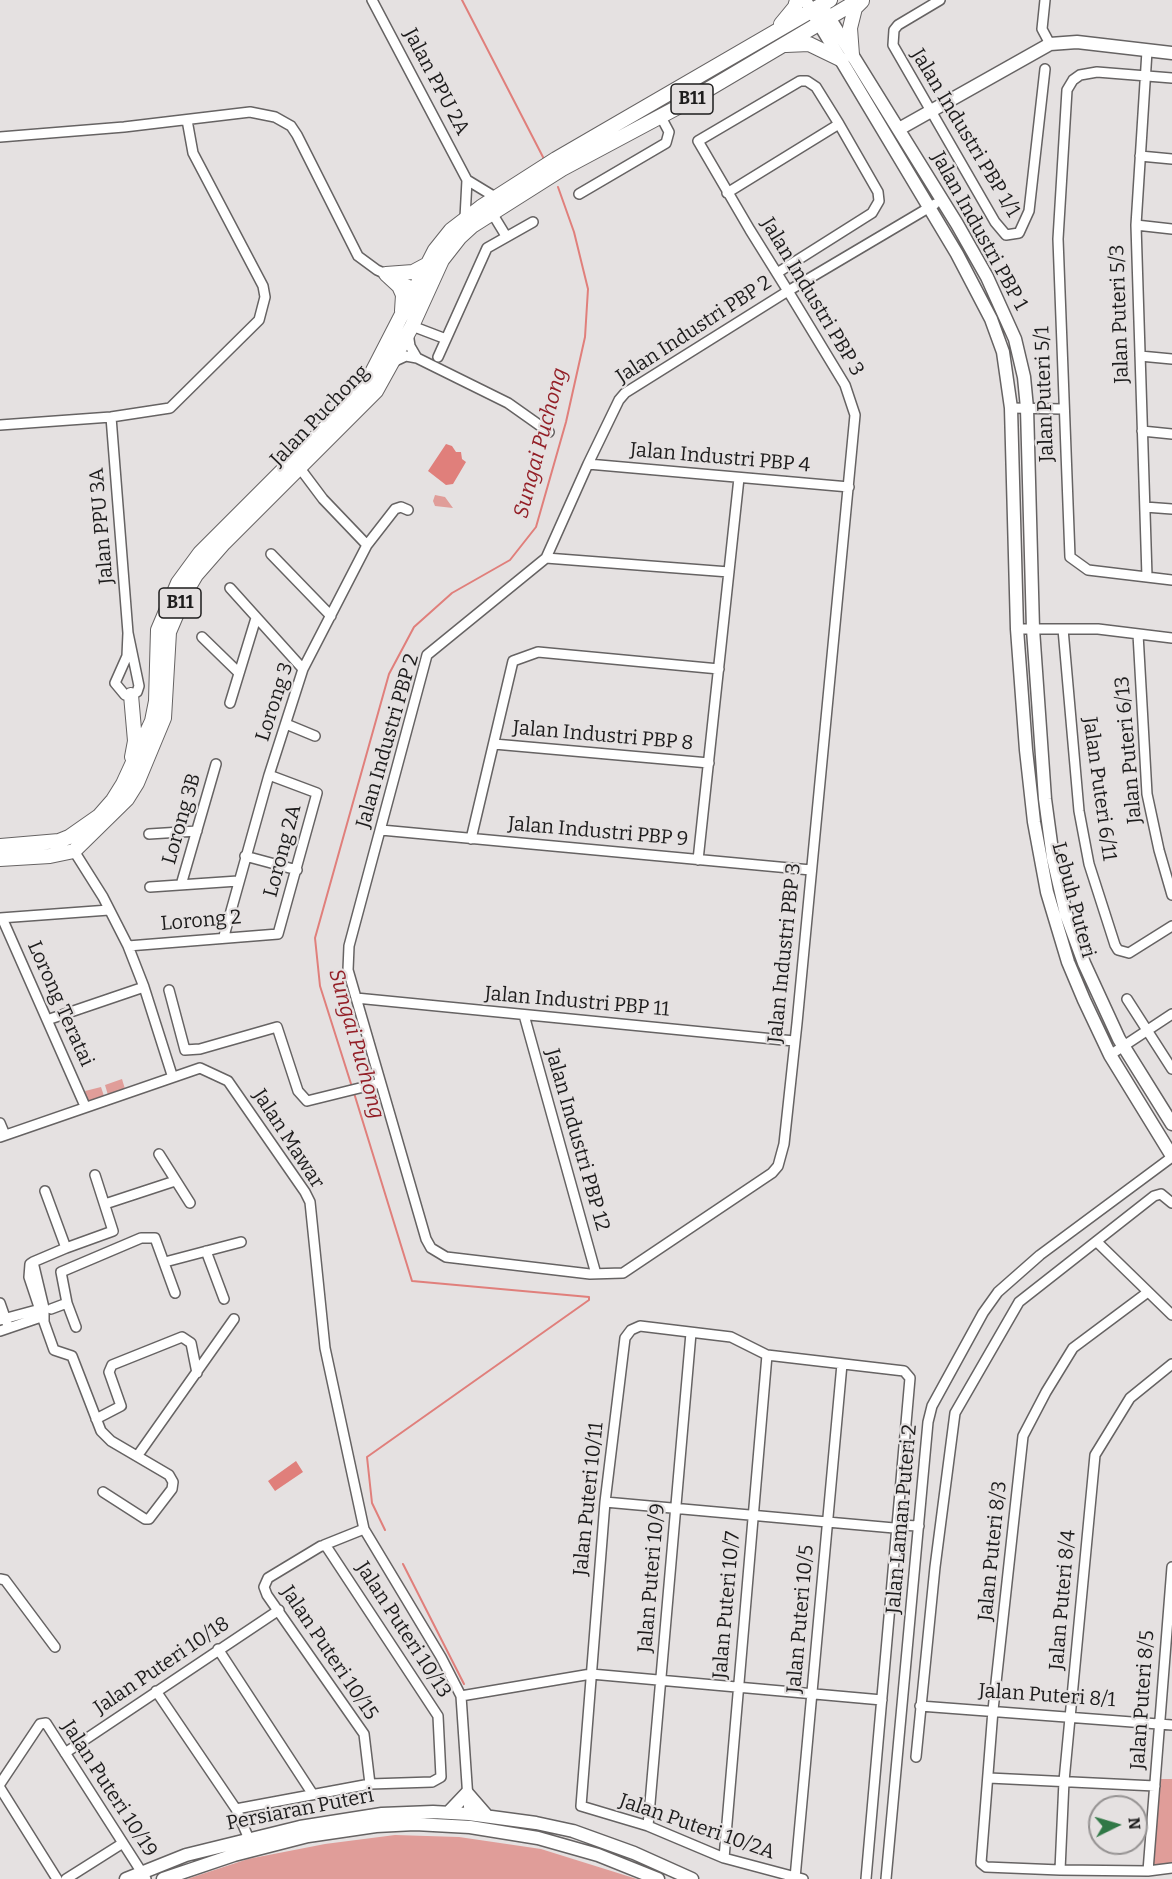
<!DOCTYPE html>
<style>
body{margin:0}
#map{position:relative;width:1172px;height:1879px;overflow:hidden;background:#e5e1e1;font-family:Bitter,serif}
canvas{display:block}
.north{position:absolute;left:1088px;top:1795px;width:60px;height:60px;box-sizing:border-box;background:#e5e1e1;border:2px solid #959292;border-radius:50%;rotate:85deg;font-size:16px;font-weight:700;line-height:24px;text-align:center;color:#1d1c1c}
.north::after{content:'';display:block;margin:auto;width:21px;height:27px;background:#307846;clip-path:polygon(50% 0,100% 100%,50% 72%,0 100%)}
</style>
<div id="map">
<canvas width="1172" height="1879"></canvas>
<div class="north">N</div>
</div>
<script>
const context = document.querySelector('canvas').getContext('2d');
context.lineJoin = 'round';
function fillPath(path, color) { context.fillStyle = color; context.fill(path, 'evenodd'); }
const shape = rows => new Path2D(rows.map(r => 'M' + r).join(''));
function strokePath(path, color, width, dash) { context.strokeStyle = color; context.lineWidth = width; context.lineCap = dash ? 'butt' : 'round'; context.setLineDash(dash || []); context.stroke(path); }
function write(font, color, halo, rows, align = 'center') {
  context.font = font + ' Bitter,serif'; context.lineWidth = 4.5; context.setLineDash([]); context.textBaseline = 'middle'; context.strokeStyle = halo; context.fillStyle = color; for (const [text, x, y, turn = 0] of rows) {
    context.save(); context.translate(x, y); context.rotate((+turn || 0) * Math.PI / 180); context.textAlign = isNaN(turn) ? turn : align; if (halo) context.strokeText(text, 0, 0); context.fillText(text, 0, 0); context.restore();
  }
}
fillPath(shape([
 [435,495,445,497,453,508,435,506,433,501],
 [122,1079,125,1089,108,1095,105,1085],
 [101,1087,104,1096,88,1101,85,1091],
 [1159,1779,1172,1779,1172,1864,1151,1868],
 [395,1835,459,1837,541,1849,637,1879,187,1879,248,1859,325,1844]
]), '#e09d99');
fillPath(shape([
 [446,444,452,446,456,452,461,452,462,459,466,462,453,484,446,485,428,471],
 [296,1461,303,1472,275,1491,268,1481]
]), '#e07f7b');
strokePath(shape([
 [462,0,544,159],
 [352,1087,320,986,315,938,389,674,414,627,452,593,510,560,536,527,566,422,585,337,588,289,574,232,558,187],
 [354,1093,412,1281,589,1297,589,1300,367,1457,372,1503,385,1530],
 [403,1564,464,1684]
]), '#e07f7b', 2);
const street = shape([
 [372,0,467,180,495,197],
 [940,0,898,25,894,30,893,45,995,222,1006,235,1019,233,1029,211,1045,69],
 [1045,0,1042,29,1050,44],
 [1172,78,1097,72,1080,75,1073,80,1067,90,1058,239,1070,557,1088,570,1172,580],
 [0,137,124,127,250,112,275,117,291,126,297,135,358,256,377,270,419,289],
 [1140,156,1172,159],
 [727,193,839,124],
 [579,194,666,143,669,132,661,117],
 [492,213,506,236],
 [465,218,467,180],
 [1136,225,1172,229],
 [777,273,872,213,879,201,878,192,839,124,816,87,807,81,800,81,698,141,750,230,788,291,845,385,855,415,797,1023,784,1144,778,1166,772,1173,623,1273,590,1274,446,1257,431,1248,426,1239,348,970,349,946,427,655,546,558,588,464,619,400,625,393,788,291,935,204],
 [412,326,446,339],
 [408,333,410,346,417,358],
 [1140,356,1172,359],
 [438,357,487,248,533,222],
 [393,362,406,356,417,358,508,403,549,432],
 [1011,408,1062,409],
 [111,417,128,633,127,656,115,683,125,695,131,695,137,692,139,686,128,633],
 [0,425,111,417,170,408,259,320,265,297,263,286,193,153,187,120],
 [1142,431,1172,434],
 [588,464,849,487],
 [299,467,323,499,367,545],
 [1145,507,1172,509],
 [271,554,331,616],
 [546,558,729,572],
 [1147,577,1136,225,1147,51],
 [230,588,303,669],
 [1017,629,1098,629,1172,638],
 [1063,629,1079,811,1089,864,1115,945,1118,950,1129,953,1172,926],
 [1138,634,1147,794,1159,850,1172,895],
 [202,637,239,673],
 [230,703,256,618],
 [286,724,315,736],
 [494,744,709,763],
 [381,830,811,870],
 [149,834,197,831],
 [471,839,513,661,538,652,719,669],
 [74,851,103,897,128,946,144,987,172,1075],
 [245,856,297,870],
 [698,860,739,478],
 [181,885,216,764],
 [150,887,238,881],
 [0,918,109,910],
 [2,918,85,1106],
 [224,936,269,775,303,669,367,545,395,509,401,507,408,510],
 [128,946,278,934,317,793,269,775],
 [169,990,185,1050,200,1049,277,1027,298,1091,307,1101,380,1083],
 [356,998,794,1041],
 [1127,999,1172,1069],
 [524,1015,596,1274],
 [47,1020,144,987],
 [1110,1055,1172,1014],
 [0,1123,5,1135],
 [0,1137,200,1068,228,1081,305,1192,310,1202,325,1348,364,1529,441,1657,461,1696,469,1814],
 [159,1154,190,1203],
 [45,1191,66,1248],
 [105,1204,175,1181],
 [1097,1242,1172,1315],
 [206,1251,224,1299],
 [33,1262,44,1308,44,1322,29,1277,30,1264,33,1262,66,1248,113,1231,95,1175],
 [165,1262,241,1242],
 [1148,1292,1073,1348,1046,1392,1023,1436,993,1710,981,1863,986,1867,1060,1870,1148,1871,1172,1868],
 [0,1303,7,1323],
 [51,1309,67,1303],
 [0,1320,44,1308],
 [44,1322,54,1350,72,1356,101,1431,111,1441,169,1475,173,1482,172,1489,149,1519,145,1519,103,1492],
 [76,1327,67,1303,61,1272,141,1238,155,1238,175,1293],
 [0,1331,44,1316],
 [96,1419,121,1406,109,1372,112,1365,182,1337,191,1343,197,1373],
 [138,1455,234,1319],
 [605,1502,894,1528,898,1525,919,1526],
 [324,1545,364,1529],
 [0,1579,5,1580,55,1647],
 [218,1649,312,1793],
 [156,1691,236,1809,249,1839],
 [461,1696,591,1674,882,1700],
 [920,1706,1172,1725],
 [65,1753,279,1610],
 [916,1757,935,1567,955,1413,1019,1302,1154,1196,1161,1194,1172,1203],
 [989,1778,1155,1786],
 [0,1784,40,1724,46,1723,146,1879],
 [0,1788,57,1879],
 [236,1809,370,1784,432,1782,441,1777,438,1716,326,1546,321,1546,268,1578,264,1587,267,1595,364,1734,370,1784],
 [648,1826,691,1333],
 [724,1858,767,1355],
 [1060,1870,1064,1781,1095,1455,1130,1398,1172,1364],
 [1148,1871,1172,1567],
 [795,1878,842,1364],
 [66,1879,123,1843],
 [803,1879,724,1858,648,1826,581,1806,605,1502,625,1338,631,1330,640,1326,731,1337,767,1355,904,1371,910,1378,866,1879],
 [886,1879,928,1422,932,1406,983,1313,998,1292,1040,1255,1172,1157]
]);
const secondary = shape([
 [805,0,957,254,991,319,1003,352,1011,408,1017,629,1026,750,1034,822,1047,892,1068,962,1084,1000,1110,1055,1172,1156],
 [825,11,957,224,987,277,1015,339,1024,377,1027,408,1033,629,1045,799,1053,858,1066,914,1084,963,1119,1039,1172,1124],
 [899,129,1050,44,1077,42,1172,53],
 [448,1813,467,1793,487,1816],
 [126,1879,186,1855,300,1827,382,1814,433,1812,469,1814,536,1823,573,1831,634,1853,692,1879],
 [163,1879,234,1855,308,1836,376,1826,415,1824,470,1827,538,1838,598,1855,658,1879]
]);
const primary = shape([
 [781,24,795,7,797,0],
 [786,45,809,44,840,59],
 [852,55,850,28,855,8,862,1],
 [386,274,399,286,403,295,402,311],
 [386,274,413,272,428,264],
 [131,695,135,741,132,757],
 [0,846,59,841,69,837,99,816,113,800,123,784,152,721,156,701,158,630,178,583,200,553,363,390,435,250,451,230,481,207,556,159,830,0],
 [0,859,50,856,74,851,127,799,137,783,164,718,169,632,186,592,196,575,224,543,376,391,412,326,442,260,460,237,472,226,562,169,680,106,859,0]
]);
strokePath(street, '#666363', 12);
strokePath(secondary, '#666363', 15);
strokePath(primary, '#666363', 16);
strokePath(street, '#fff', 9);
strokePath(secondary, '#fff', 12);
strokePath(primary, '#fff', 14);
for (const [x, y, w] of [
 [692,99,42],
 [180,603,42]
]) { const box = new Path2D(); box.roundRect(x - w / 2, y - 15, w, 30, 4.5); context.fillStyle = '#e5e1e1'; context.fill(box); strokePath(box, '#1d1c1c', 1.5); }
write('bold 18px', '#1d1c1c', null, [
 ["B11",692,99],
 ["B11",180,603]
]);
write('20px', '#1d1c1c', '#e5e1e1', [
 ["Jalan PPU 2A",436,82,62],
 ["Jalan Industri PBP 1/1",965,133,59],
 ["Jalan Industri PBP 1",979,231,61],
 ["Jalan Industri PBP 3",812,297,59],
 ["Jalan Puteri 5/3",1120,314,-92],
 ["Jalan Industri PBP 2",694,330,-33],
 ["Jalan Puteri 5/1",1045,394,-92],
 ["Jalan Puchong",320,416,-46],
 ["Jalan Industri PBP 4",720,458,5],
 ["Jalan PPU 3A",102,526,-95],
 ["Lorong 3",275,702,-72],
 ["Jalan Industri PBP 8",603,736,5],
 ["Jalan Industri PBP 2",388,741,-74],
 ["Jalan Puteri 6/13",1129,750,-95],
 ["Jalan Puteri 6/11",1099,789,82],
 ["Lorong 3B",182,819,-74],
 ["Jalan Industri PBP 9",598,832,5],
 ["Lorong 2A",283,851,-75],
 ["Lebuh Puteri",1073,900,75],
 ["Lorong 2",201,921,-5],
 ["Jalan Industri PBP 3",785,953,-84],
 ["Jalan Industri PBP 11",577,1002,5],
 ["Lorong Teratai",60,1004,66],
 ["Jalan Mawar",288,1139,57],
 ["Jalan Industri PBP 12",577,1140,74],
 ["Jalan Puteri 10/11",589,1499,-84],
 ["Jalan Laman Puteri 2",902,1519,-85],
 ["Jalan Puteri 8/3",993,1551,-84],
 ["Jalan Puteri 10/9",652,1578,-85],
 ["Jalan Puteri 8/4",1063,1600,-85],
 ["Jalan Puteri 10/7",727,1605,-85],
 ["Jalan Puteri 10/5",801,1619,-85],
 ["Jalan Puteri 10/13",403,1630,57],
 ["Jalan Puteri 10/15",329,1653,56],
 ["Jalan Puteri 10/18",162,1666,-34],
 ["Jalan Puteri 8/1",1047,1696,4],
 ["Jalan Puteri 8/5",1143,1700,-86],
 ["Jalan Puteri 10/19",109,1789,57],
 ["Persiaran Puteri",300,1810,-11],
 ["Jalan Puteri 10/2A",697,1827,19]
]);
write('italic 21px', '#931e26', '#e5e1e1', [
 ["Sungai Puchong",541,443,-75],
 ["Sungai Puchong",356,1044,74]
]);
</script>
